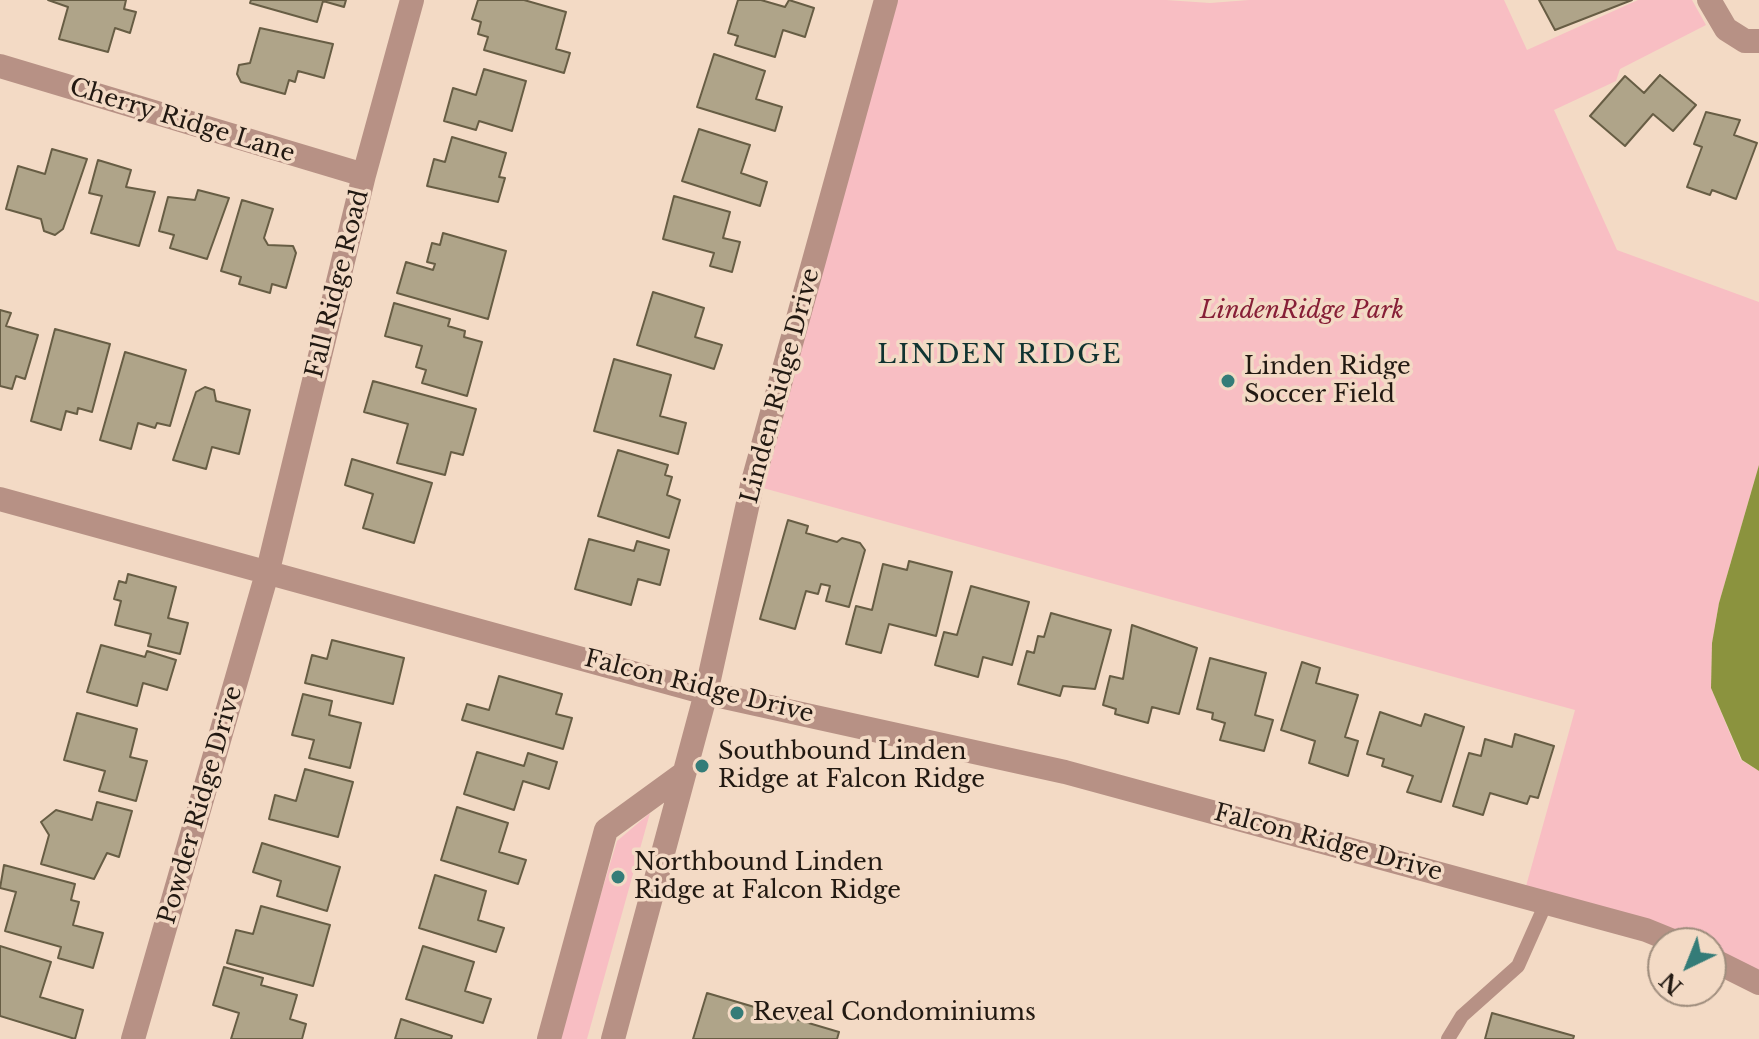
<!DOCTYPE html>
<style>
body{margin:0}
#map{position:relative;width:1759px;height:1039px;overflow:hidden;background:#f3dac5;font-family:"Libre Baskerville",serif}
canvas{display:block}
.north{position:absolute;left:1647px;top:927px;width:80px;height:80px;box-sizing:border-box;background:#f3dac5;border:2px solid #9f8d7d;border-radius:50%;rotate:223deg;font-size:22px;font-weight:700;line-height:32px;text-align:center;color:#221912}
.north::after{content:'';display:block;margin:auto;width:28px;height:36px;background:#347c78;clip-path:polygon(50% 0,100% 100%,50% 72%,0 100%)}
</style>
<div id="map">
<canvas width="1759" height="1039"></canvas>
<div class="north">N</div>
</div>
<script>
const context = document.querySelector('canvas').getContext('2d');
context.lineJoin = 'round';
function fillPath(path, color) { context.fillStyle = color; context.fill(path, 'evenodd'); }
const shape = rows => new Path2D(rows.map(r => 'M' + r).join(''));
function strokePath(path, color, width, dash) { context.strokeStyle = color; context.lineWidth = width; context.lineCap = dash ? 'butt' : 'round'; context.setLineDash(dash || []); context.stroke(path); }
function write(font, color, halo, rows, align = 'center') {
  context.font = font + ' "Libre Baskerville",serif'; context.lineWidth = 7; context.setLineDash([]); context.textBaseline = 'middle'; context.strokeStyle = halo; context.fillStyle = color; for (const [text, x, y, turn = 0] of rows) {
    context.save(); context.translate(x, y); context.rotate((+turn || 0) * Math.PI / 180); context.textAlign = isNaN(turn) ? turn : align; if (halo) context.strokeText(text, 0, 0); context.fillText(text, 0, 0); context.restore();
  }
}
fillPath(shape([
 [886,0,1166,0,1210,3,1249,0,1504,0,1527,50,1638,0,1692,0,1706,25,1620,69,1616,81,1554,110,1617,250,1759,302,1759,465,1719,603,1712,643,1711,688,1741,760,1759,771,1759,983,1711,959,1711,943,1678,943,1523,897,1575,710,752,485],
 [650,813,587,1039,557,1039,617,841]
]), '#f8bec3');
fillPath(shape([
 [1759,465,1759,771,1742,760,1711,688,1712,643,1719,603]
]), '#8b933e');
const building = shape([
 [48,0,126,0,124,9,136,12,130,33,115,28,108,52,59,39,68,7,48,0],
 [251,0,346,0,344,7,323,1,317,22,250,3,251,0],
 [478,0,524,0,566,12,556,49,570,53,564,73,484,50,488,37,478,34,481,22,472,19,478,0],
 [738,0,761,0,785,7,789,0,814,8,805,37,783,30,775,57,735,45,738,36,728,33,738,0],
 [1539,0,1632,0,1555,30,1539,0],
 [260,28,333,44,324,78,298,71,295,82,289,80,285,94,241,82,237,74,239,65,250,63,260,28],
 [714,54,765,71,756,99,782,107,775,131,697,107,714,54],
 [484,69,526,81,512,131,479,121,476,130,444,121,453,88,476,95,484,69],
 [1660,75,1696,105,1673,131,1653,114,1625,146,1590,116,1625,76,1644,93,1660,75],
 [1706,112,1740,120,1734,135,1757,143,1736,199,1712,190,1710,195,1687,187,1702,147,1694,144,1706,112],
 [699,129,750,145,741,173,767,182,760,206,682,181,699,129],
 [452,137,506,153,499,177,505,178,498,202,427,186,434,159,445,162,452,137],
 [52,149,87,159,63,229,55,235,44,231,41,219,6,209,18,166,45,174,52,149],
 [98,160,131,170,126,187,155,192,139,246,91,233,102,196,89,193,98,160],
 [198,190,229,198,207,259,170,248,174,235,159,231,168,197,195,200,198,190],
 [674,196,730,212,723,238,740,242,732,272,710,266,714,253,663,239,674,196],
 [242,200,273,209,264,238,268,245,293,246,296,253,286,288,272,284,270,293,239,284,241,277,221,271,242,200],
 [443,233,506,251,488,319,397,293,406,262,433,270,435,264,427,262,432,243,440,245,443,233],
 [653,292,704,308,695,337,722,345,714,369,637,345,653,292],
 [394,303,450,319,448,326,465,331,464,337,482,342,467,396,422,383,426,370,416,367,422,346,385,336,394,303],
 [0,310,11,313,6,326,38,335,25,379,16,376,12,389,0,386,0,310],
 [55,329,110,344,92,412,78,408,77,414,66,411,61,430,31,421,55,329],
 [125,352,186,370,170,426,157,423,155,428,138,423,131,449,100,440,125,352],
 [614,359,671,375,660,416,686,423,678,454,594,431,614,359],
 [373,381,476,409,463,455,451,452,445,475,397,463,408,424,364,412,373,381],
 [205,387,214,390,216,401,250,410,239,454,212,447,206,469,173,460,196,392,205,387],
 [618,450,668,465,665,475,672,477,667,495,680,500,669,538,598,516,618,450],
 [352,459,432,483,414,543,363,528,373,494,345,485,352,459],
 [788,520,808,526,806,533,837,542,842,538,860,543,865,550,849,607,826,601,830,586,821,584,818,594,806,591,795,629,760,619,788,520],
 [589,539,634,551,637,541,669,550,660,585,638,579,631,605,575,589,589,539],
 [909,561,952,572,936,636,889,624,881,653,846,644,856,606,872,610,883,564,907,570,909,561],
 [128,574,176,587,168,618,188,623,180,654,148,646,151,634,115,625,121,601,114,599,119,581,126,583,128,574],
 [971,586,1029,602,1012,665,983,657,978,677,935,665,944,632,957,635,971,586],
 [1051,613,1111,630,1095,689,1063,686,1060,696,1018,684,1027,651,1034,653,1038,636,1044,637,1051,613],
 [1132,625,1197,648,1179,714,1152,707,1148,723,1115,714,1116,709,1103,705,1110,676,1123,679,1132,625],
 [332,640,404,658,393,704,305,683,312,655,327,659,332,640],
 [101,645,145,657,147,651,176,660,167,690,143,683,137,706,87,692,101,645],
 [1210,658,1266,673,1255,715,1273,720,1264,751,1220,740,1225,723,1212,719,1213,713,1197,709,1210,658],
 [1302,662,1320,668,1316,683,1358,695,1345,737,1358,741,1348,776,1309,763,1315,741,1281,730,1302,662],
 [499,676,562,694,556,714,572,718,563,749,462,720,467,704,489,710,499,676],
 [303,694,332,701,329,715,361,723,350,768,309,758,314,740,292,735,303,694],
 [1380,712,1421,726,1425,714,1464,727,1441,802,1407,792,1413,776,1382,766,1384,759,1367,754,1380,712],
 [77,713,137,729,130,757,147,761,136,801,99,791,105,771,64,760,77,713],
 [1515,734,1554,746,1538,798,1530,796,1527,804,1490,793,1483,815,1453,806,1469,753,1481,756,1485,739,1512,747,1515,734],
 [477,752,524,766,528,753,557,762,549,789,523,781,514,810,464,794,477,752],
 [305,769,353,782,338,837,269,819,275,795,296,801,305,769],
 [97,802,132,811,119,857,107,853,94,879,41,864,49,835,41,822,56,810,92,820,97,802],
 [457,807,508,823,499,852,526,860,518,884,441,860,457,807],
 [262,843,340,867,327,911,277,896,281,881,253,872,262,843],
 [4,865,75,884,71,900,79,902,73,925,103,933,93,968,58,958,61,947,5,931,16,892,0,888,4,865],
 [435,875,486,891,478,920,504,928,496,952,419,928,435,875],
 [261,906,330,925,313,986,227,963,236,930,253,934,261,906],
 [0,946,51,962,40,997,83,1010,75,1039,0,1016,0,946],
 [423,946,474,962,465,991,491,999,483,1023,406,999,423,946],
 [224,967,263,978,261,985,297,995,290,1019,306,1024,302,1039,231,1039,239,1013,213,1005,224,967],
 [707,993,839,1032,837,1039,693,1039,707,993],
 [1492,1013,1574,1036,1573,1039,1485,1039,1492,1013],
 [401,1019,452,1036,451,1039,395,1039,401,1019]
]);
fillPath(building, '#afa489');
strokePath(building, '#675d44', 2);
strokePath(shape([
 [1448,1039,1462,1016,1518,966,1546,903]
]), '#b79185', 14);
strokePath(shape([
 [1709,0,1726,29,1745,41,1759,41],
 [0,66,364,175],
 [0,499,706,693,1065,772,1646,930,1678,943],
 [1711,959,1759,983],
 [133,1039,268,570,364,175,412,0],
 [549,1039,606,830,683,774],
 [613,1039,706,693,752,485,886,0]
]), '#b79185', 24);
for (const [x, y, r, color] of [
 [1228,381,8,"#347c78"],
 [702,766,8,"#347c78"],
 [618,877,8,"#347c78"],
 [737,1013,8,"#347c78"]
]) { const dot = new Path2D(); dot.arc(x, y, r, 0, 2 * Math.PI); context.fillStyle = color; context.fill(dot); strokePath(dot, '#f3dac5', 3); }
write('24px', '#221912', '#f3dac5', [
 ["Cherry Ridge Lane",182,121,17],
 ["Fall Ridge Road",338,284,-76],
 ["Linden Ridge Drive",781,386,-75],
 ["Falcon Ridge Drive",699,687,14],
 ["Powder Ridge Drive",201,805,-74],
 ["Falcon Ridge Drive",1328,843,15]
]);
write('italic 24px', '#871f37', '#f3dac5', [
 ["LindenRidge Park",1302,311]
]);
write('24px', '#221912', '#f3dac5', [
 ["Linden Ridge",1244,367],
 ["Soccer Field",1244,395],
 ["Southbound Linden",718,752],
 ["Ridge at Falcon Ridge",718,780],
 ["Northbound Linden",634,863],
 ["Ridge at Falcon Ridge",634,891],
 ["Reveal Condominiums",753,1013]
], 'left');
context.letterSpacing = '2px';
write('26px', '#103331', '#f3dac5', [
 ["LINDEN RIDGE",1000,356]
]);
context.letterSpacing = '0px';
</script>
